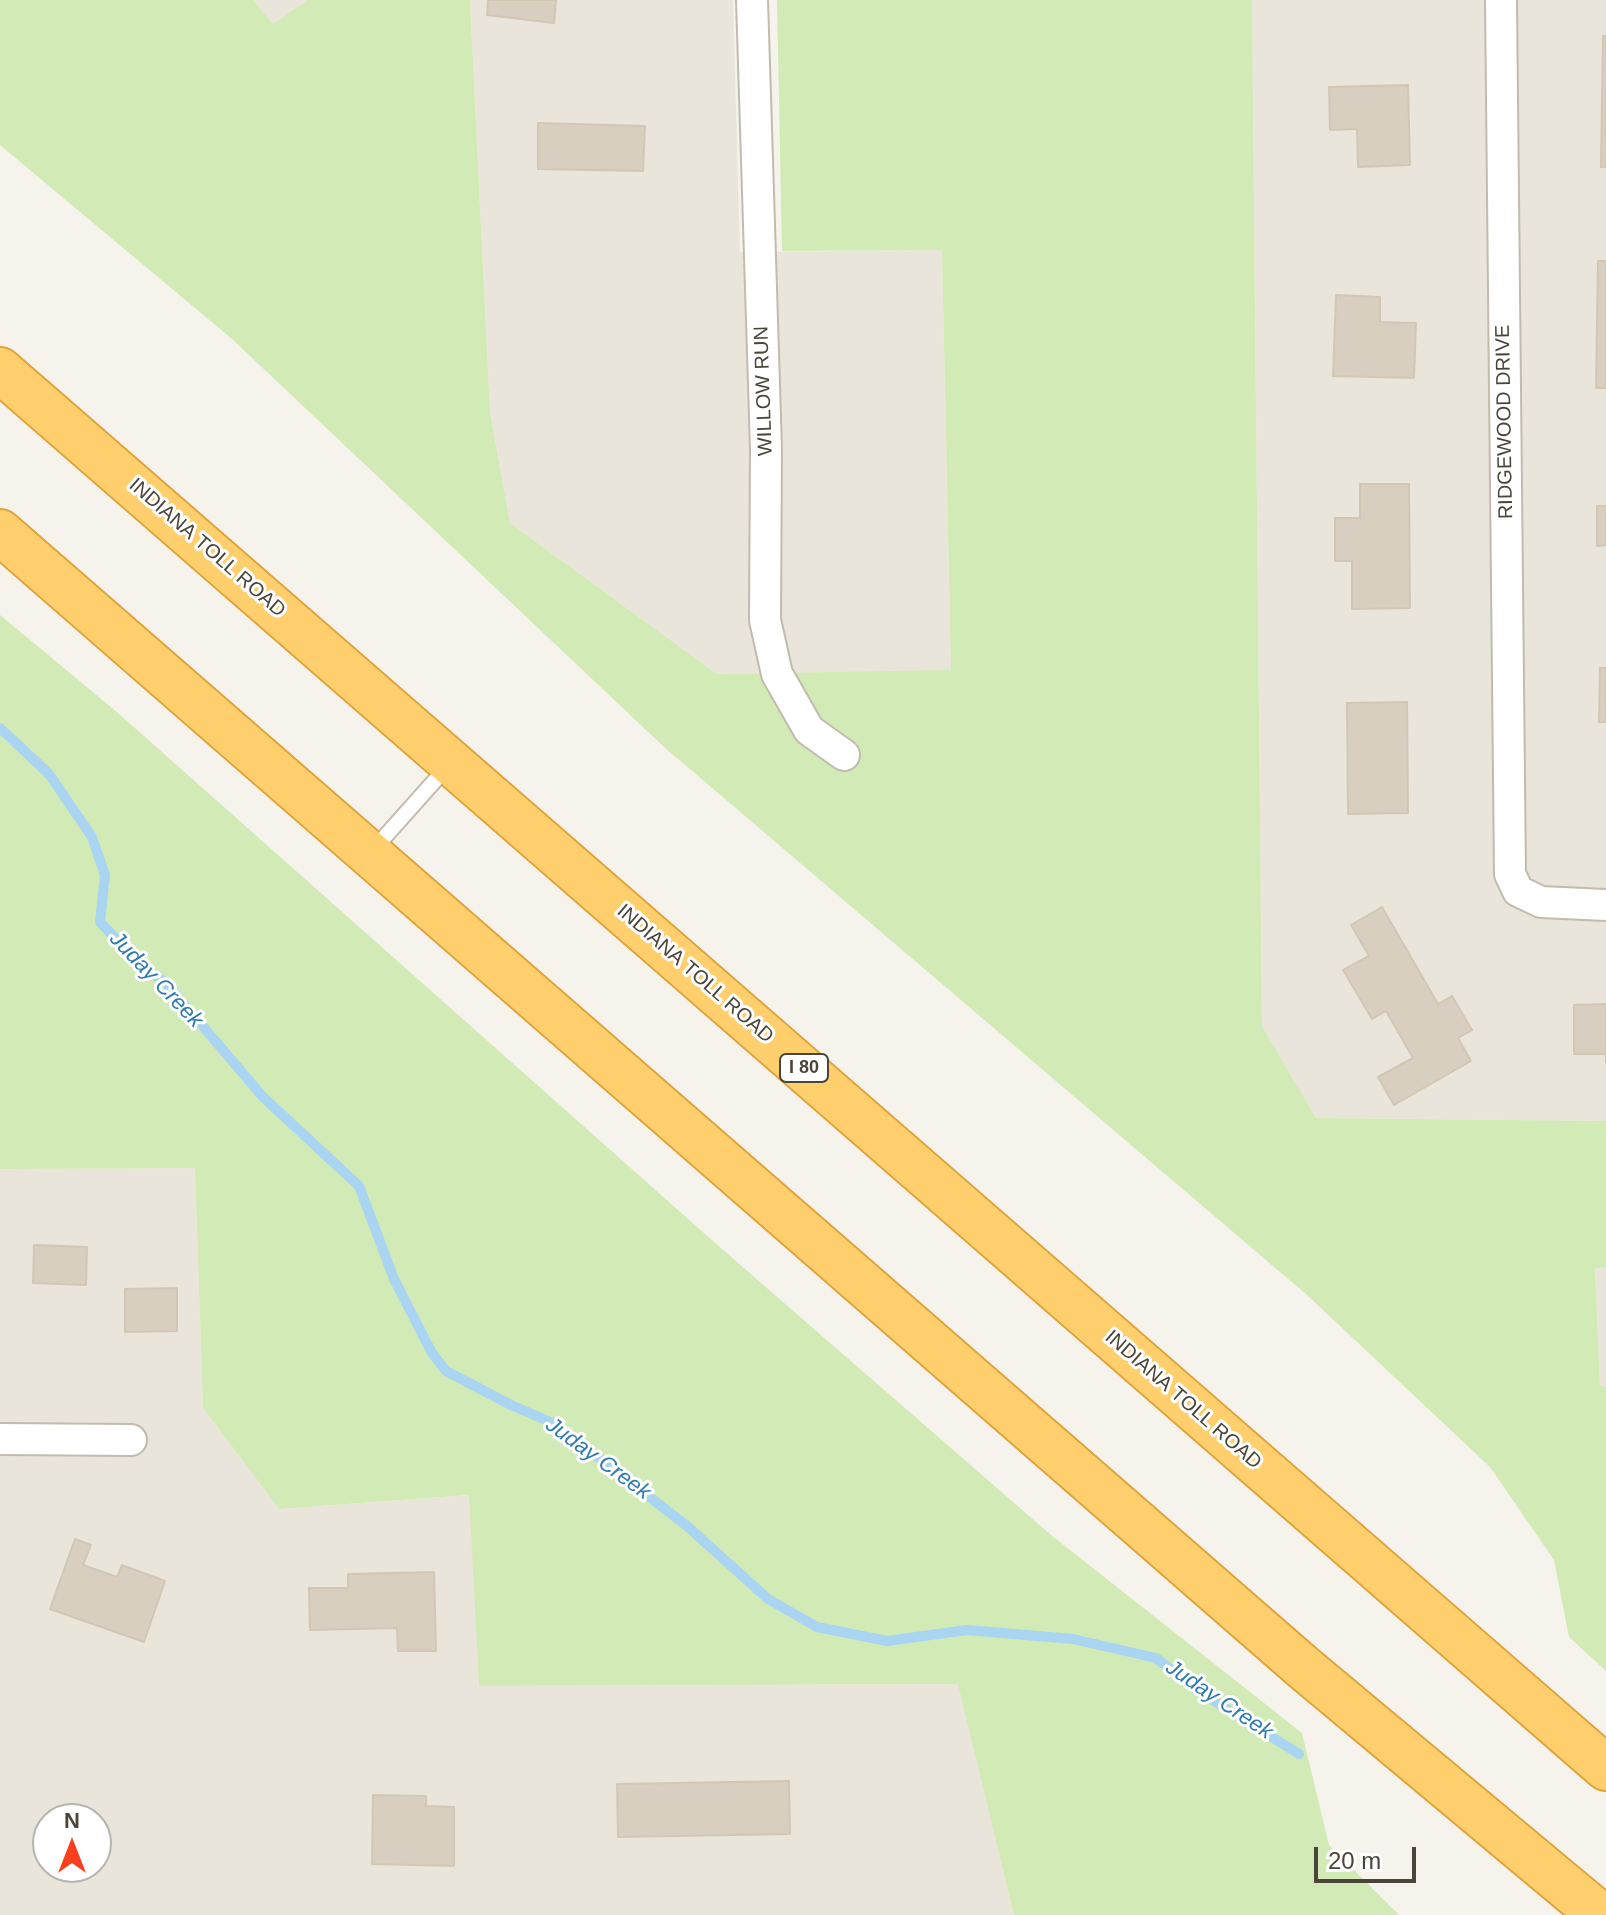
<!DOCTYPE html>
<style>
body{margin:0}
#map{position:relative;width:1606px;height:1915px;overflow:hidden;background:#f6f3ec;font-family:Helvetica,sans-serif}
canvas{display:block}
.north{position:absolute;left:32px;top:1803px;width:80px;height:80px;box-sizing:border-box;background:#fff;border:2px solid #b7b4b0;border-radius:50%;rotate:0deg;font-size:22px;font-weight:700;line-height:32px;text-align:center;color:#4b4439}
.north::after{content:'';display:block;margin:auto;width:28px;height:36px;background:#fc3f1d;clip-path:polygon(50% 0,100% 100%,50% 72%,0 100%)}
.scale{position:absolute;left:1314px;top:1847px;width:102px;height:36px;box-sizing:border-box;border:4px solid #4b4439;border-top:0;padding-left:10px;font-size:24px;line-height:28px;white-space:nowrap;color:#4b4439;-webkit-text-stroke:6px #fff;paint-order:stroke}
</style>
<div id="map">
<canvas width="1606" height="1915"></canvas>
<div class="north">N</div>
<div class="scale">20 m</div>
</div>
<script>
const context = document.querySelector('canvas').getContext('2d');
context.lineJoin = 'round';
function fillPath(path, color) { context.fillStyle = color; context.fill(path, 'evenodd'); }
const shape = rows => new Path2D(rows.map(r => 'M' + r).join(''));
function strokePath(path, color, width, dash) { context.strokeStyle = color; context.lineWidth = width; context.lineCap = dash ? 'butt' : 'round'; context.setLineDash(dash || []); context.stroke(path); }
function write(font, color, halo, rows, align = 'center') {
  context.font = font + ' Helvetica,sans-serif'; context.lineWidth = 6; context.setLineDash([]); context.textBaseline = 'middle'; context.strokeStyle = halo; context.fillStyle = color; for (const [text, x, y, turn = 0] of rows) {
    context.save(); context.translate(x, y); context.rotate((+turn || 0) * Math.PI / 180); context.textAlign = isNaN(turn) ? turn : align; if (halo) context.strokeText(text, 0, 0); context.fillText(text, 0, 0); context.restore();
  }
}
fillPath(shape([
 [253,0,308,0,273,24],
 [470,0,733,0,740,252,942,250,951,671,717,674,510,523,490,412],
 [1252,0,1606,0,1606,1121,1316,1118,1262,1026],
 [195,1168,203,1408,279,1509,470,1495,479,1686,959,1684,1014,1915,0,1915,0,1169],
 [48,1819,96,1819,96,1867,48,1867],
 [1595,1267,1606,1267,1606,1387,1600,1385]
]), '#eae5da');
fillPath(shape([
 [0,0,253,0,273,24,308,0,470,0,490,412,510,523,717,674,951,670,942,250,782,251,777,0,1252,0,1262,1026,1316,1118,1606,1121,1606,1267,1595,1268,1600,1385,1606,1387,1606,1671,1569,1637,1554,1560,1490,1467,1307,1295,664,747,232,339,0,145],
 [0,615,118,713,722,1249,1051,1535,1302,1733,1329,1845,1399,1915,1014,1915,958,1684,479,1686,469,1495,279,1509,203,1408,195,1168,0,1169]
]), '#d2eab5');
strokePath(shape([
 [0,728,49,774,92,837,105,875,100,922,141,966,166,983,263,1097,359,1186,394,1279,432,1353,446,1371,511,1405,555,1424,687,1526,768,1599,817,1627,887,1641,967,1630,1073,1639,1156,1658,1195,1689,1299,1754]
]), '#a9d4f2', 10);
const building = shape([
 [488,0,556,0,554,23,487,15,488,0],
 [1603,36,1606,36,1606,167,1601,167,1603,36],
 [1408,85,1410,165,1358,167,1357,129,1330,130,1329,87,1408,85],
 [538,123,645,126,643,171,538,169,538,123],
 [1598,261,1606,261,1606,388,1596,388,1598,261],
 [1336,295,1380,297,1380,322,1416,323,1414,378,1333,376,1336,295],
 [1360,484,1409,484,1410,608,1352,609,1352,561,1335,561,1335,518,1360,518,1360,484],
 [1597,506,1606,506,1606,545,1597,546,1597,506],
 [1600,668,1606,668,1606,722,1599,722,1600,668],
 [1407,702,1408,813,1348,814,1347,703,1407,702],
 [1382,907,1438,1004,1452,996,1472,1030,1458,1038,1471,1061,1394,1105,1378,1077,1413,1058,1386,1011,1372,1019,1343,970,1369,956,1351,925,1382,907],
 [1606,1004,1606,1063,1606,1054,1574,1054,1574,1005,1606,1004],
 [34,1245,87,1247,86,1285,33,1283,34,1245],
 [177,1288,177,1331,125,1332,125,1289,177,1288],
 [75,1539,91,1545,83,1565,117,1577,122,1565,165,1581,144,1642,50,1609,75,1539],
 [434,1572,436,1651,398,1651,397,1628,310,1630,309,1588,348,1588,348,1574,434,1572],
 [789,1781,790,1834,618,1837,617,1784,789,1781],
 [373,1795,426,1796,426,1806,454,1807,454,1866,372,1864,373,1795]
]);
fillPath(building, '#d8cfc1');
strokePath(building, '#d3c7b4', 2);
const service = shape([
 [373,850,447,767]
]);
const minor = shape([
 [752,0,766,449,765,620,777,674,809,730,844,755],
 [1501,0,1510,874,1518,891,1541,902,1606,905],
 [0,1439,131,1440]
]);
const motorway = shape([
 [0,370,1606,1768],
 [0,532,1304,1668,1600,1915]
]);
strokePath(service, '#c2bbae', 18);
strokePath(minor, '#c2bbae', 34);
strokePath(motorway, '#e0a43c', 48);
strokePath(service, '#fff', 14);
strokePath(minor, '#fff', 30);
strokePath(motorway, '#ffcf6e', 44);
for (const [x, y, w] of [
 [804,1068,48]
]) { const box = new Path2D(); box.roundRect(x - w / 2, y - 14, w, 28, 6); context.fillStyle = '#fff'; context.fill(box); strokePath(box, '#4b4439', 2); }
write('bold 18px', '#4b4439', null, [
 ["I 80",804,1068]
]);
write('20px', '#4b4439', '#fff', [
 ["WILLOW RUN",764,391,-92],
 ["RIDGEWOOD DRIVE",1505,422,-91],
 ["INDIANA TOLL ROAD",207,548,41],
 ["INDIANA TOLL ROAD",695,974,41],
 ["INDIANA TOLL ROAD",1183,1400,41]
]);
write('italic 22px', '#2e7ab2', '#fff', [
 ["Juday Creek",156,980,46],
 ["Juday Creek",598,1459,36],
 ["Juday Creek",1219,1700,34]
]);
</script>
